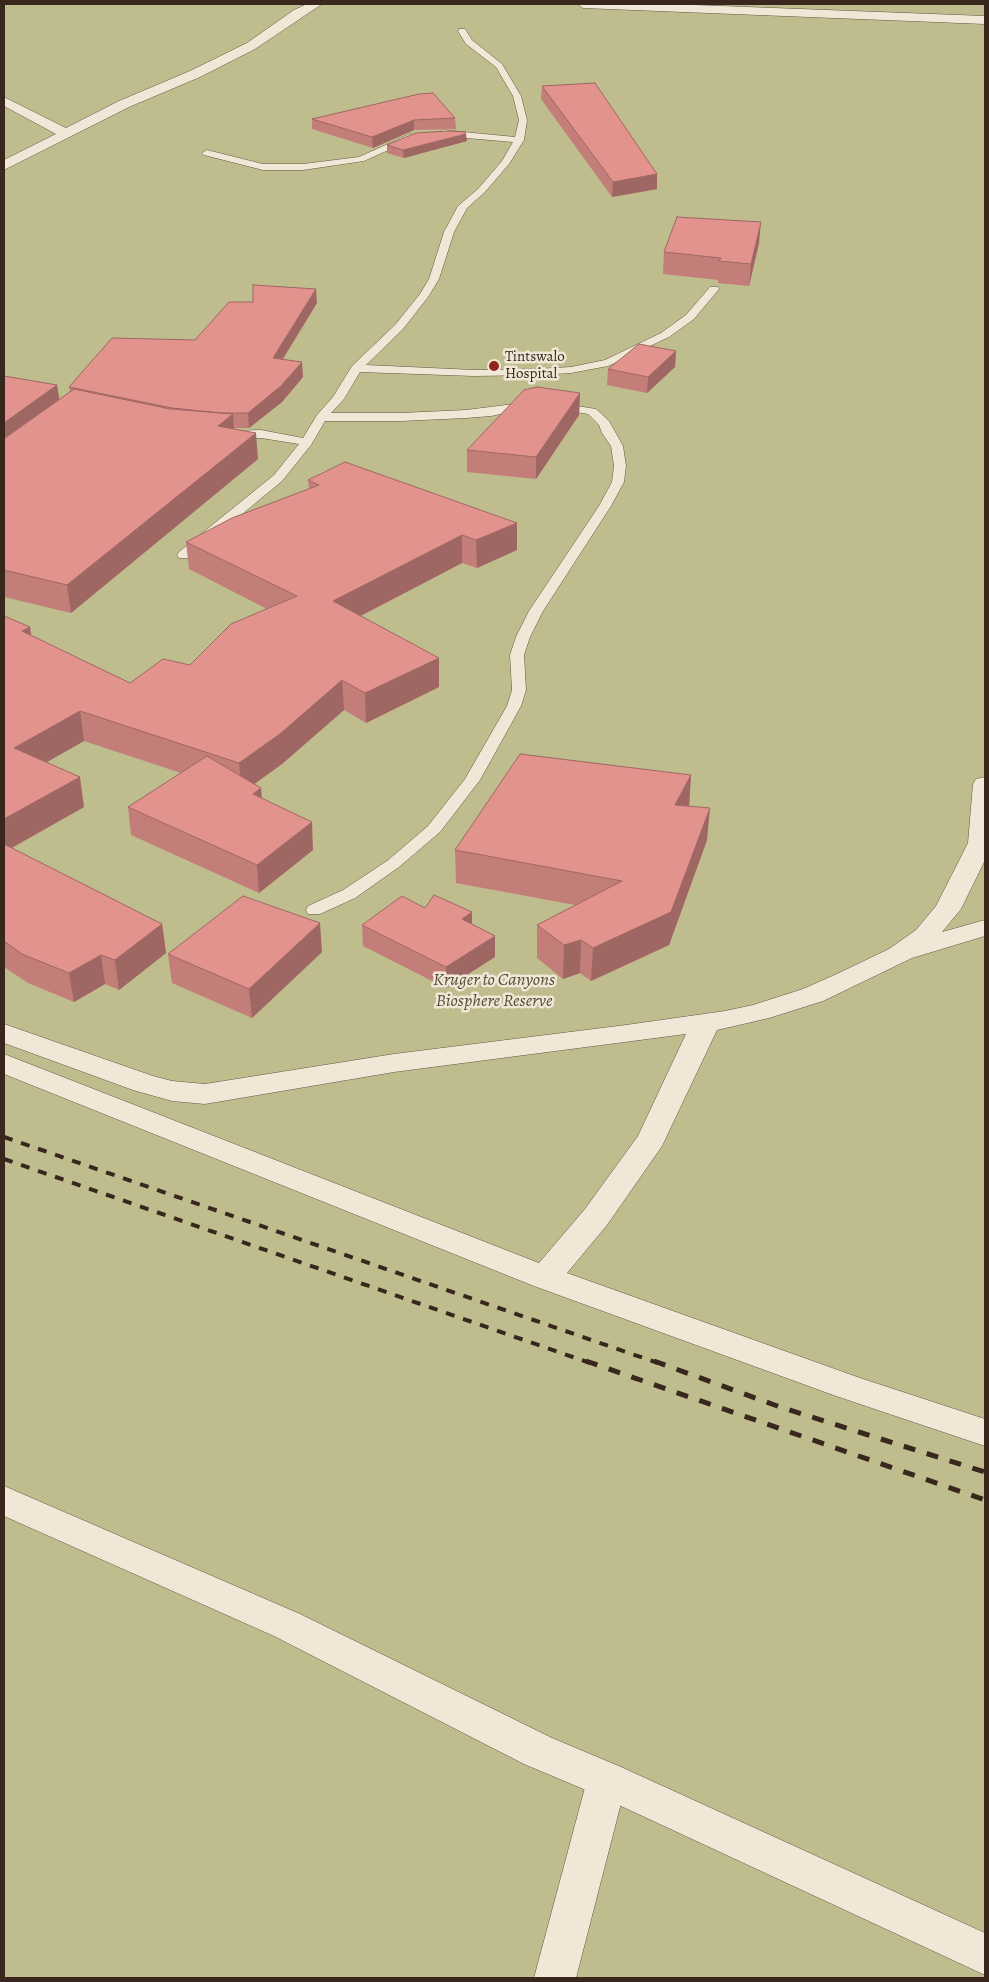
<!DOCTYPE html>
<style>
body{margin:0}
#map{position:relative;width:989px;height:1982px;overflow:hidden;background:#eadac1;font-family:Alegreya,serif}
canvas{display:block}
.frame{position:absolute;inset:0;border:5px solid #39271d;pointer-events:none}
</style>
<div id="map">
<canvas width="989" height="1982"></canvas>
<div class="frame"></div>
</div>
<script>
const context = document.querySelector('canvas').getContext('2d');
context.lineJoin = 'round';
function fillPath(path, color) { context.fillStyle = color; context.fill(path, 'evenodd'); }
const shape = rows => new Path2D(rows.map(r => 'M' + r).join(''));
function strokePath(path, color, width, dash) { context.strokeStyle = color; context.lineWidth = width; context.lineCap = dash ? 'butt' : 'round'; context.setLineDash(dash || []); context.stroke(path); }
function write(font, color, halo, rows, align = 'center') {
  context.font = font + ' Alegreya,serif'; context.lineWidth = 5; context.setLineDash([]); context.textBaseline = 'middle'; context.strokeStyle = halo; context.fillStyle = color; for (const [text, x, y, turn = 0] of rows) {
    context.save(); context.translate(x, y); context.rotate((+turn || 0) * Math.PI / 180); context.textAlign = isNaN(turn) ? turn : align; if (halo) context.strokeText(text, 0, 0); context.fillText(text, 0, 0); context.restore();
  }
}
fillPath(shape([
 [4,4,985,4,985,1978,4,1978]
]), '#bfbd8d');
const service = shape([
 [459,29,465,29,472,40,502,64,521,96,527,120,524,140,509,164,484,193,467,208,454,232,439,279,428,297,403,329,366,365,474,370,538,369,571,367,605,360,661,333,686,315,710,287,718,287,719,289,694,319,669,337,608,366,571,373,538,375,474,376,360,372,344,399,331,413,401,413,466,410,530,402,536,405,530,408,491,416,466,418,401,421,325,421,311,445,282,481,189,558,179,558,177,555,179,552,274,475,299,444,261,438,234,438,228,434,230,431,261,430,303,438,317,415,333,397,352,366,395,325,420,294,429,279,444,232,458,206,478,189,502,161,513,142,443,136,439,133,443,130,515,137,519,120,513,96,496,67,466,44,458,31,459,29],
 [410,134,413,135,413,139,364,161,303,170,263,170,204,155,202,153,207,150,263,164,303,164,359,157,410,134],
 [558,403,596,409,609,421,623,446,626,466,624,482,611,506,543,611,530,637,524,655,526,690,521,706,480,780,440,832,399,867,355,898,320,914,308,914,306,910,308,906,343,890,387,861,428,826,465,779,507,706,512,690,510,655,516,637,529,611,599,506,612,482,614,466,611,446,602,433,599,425,588,414,554,408,552,406,558,403]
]);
const minor = shape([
 [307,4,322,4,255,49,200,77,129,107,4,170,4,160,56,134,4,106,4,97,66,128,119,101,190,71,247,43,294,10,307,4],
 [577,4,668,4,985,16,985,24,583,8,577,4],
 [985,777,985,860,961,909,942,932,985,920,985,936,912,958,823,1001,769,1018,717,1030,662,1146,607,1225,567,1273,860,1378,985,1419,985,1446,836,1396,534,1286,4,1074,4,1054,539,1263,585,1209,638,1136,686,1034,394,1072,205,1104,172,1101,133,1090,4,1043,4,1024,153,1076,172,1081,205,1084,394,1054,626,1025,725,1011,753,1005,803,989,839,973,889,949,916,930,936,906,968,843,973,784,976,779,985,777],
 [607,1762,621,1767,627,1780,576,1978,534,1978,587,1780,593,1767,607,1762]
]);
const tertiary = shape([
 [981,835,985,837,985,851,972,848,968,843,972,838,981,835],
 [4,1486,300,1614,552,1738,621,1767,985,1933,985,1975,593,1793,524,1764,274,1636,4,1516,4,1486]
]);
strokePath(service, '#655446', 1);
strokePath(minor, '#655446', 1);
strokePath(tertiary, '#655446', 1);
fillPath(service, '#f1e7d7');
fillPath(minor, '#f1e7d7');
fillPath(tertiary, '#f1e7d7');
strokePath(shape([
 [4,1137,658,1363],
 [4,1159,590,1363]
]), '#39271d', 4, [9, 9]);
strokePath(shape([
 [586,1361,985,1500],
 [654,1361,780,1407,985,1472]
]), '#39271d', 5, [12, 12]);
fillPath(shape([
 [542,86,657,174,657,189,612,197,541,99],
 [455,118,456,129,414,130,373,148,312,129,312,119],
 [467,141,404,158,387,153,387,145],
 [759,243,749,286,718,283,718,280,663,274,664,252],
 [317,303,283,359,303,377,282,402,249,428,234,428,258,459,71,613,4,597,4,376,57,385,59,399,70,392,69,387,195,340],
 [676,351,675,367,647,393,607,385,608,369],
 [580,393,579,415,536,479,467,472,467,450],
 [308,480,517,523,517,550,477,568,462,563,361,616,439,687,366,723,344,710,282,764,254,784,261,788,262,798,313,850,259,893,131,835,128,807,181,773,84,741,46,762,84,807,12,848,162,924,166,953,119,990,105,984,74,1002,28,983,4,967,4,616,31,636,130,683,190,665,267,609,189,569,186,542,309,489],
 [691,775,689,806,707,840,669,945,591,981,580,973,563,979,537,958,537,925,575,905,456,883,455,850],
 [425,908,472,924,495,957,446,988,363,946,362,925],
 [322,952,252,1018,172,983,168,954]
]), '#c37e7a');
fillPath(shape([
 [414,120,414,130,373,148,372,137],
 [466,134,467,141,404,158,403,150],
 [657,174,657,189,612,197,613,182],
 [761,222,759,243,749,286,751,264],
 [316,289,317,303,274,373,273,358],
 [676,351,675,367,647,393,648,377],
 [302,362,303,377,282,402,249,428,248,413],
 [57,385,61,410,4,452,4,423],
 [580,393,579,415,536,479,536,457],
 [233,414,235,440,218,426],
 [256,433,258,459,71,613,67,585],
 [517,523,517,550,477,568,476,540],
 [462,535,462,563,335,629,333,601],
 [30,627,34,656,22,631],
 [439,658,439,687,366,723,365,693],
 [342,680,344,710,282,764,242,793,239,763],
 [80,711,84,741,19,778,14,748],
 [691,775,689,807,675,805],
 [80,777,84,807,4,852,4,819],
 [261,788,263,816,253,794],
 [710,808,707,840,669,945,591,981,593,948],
 [312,822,313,850,259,893,257,865],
 [472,912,472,933,462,919],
 [320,923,322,952,252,1018,249,989],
 [162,924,166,953,119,990,115,960],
 [495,936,495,957,446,988,446,967],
 [581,940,580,973,563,979,564,945],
 [101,955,105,984,74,1002,69,973]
]), '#9f6763');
const building = shape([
 [595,83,657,174,613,182,542,86,595,83],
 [433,93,455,118,414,120,372,137,312,119,419,94,433,93],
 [449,131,465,132,466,134,403,150,387,145,416,133,449,131],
 [677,217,761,222,751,264,719,261,721,258,664,252,677,217],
 [253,285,316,289,273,358,302,362,281,386,248,413,221,413,172,408,69,387,112,338,195,340,229,302,253,302,253,285],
 [639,344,676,351,648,377,608,369,639,344],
 [4,376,57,385,4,423,4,376],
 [537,387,580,393,536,457,467,450,524,390,537,387],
 [74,389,170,409,233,414,218,426,256,433,67,585,4,570,4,439,5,438,74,389],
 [345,462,517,523,476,540,462,535,333,601,439,658,365,693,342,680,280,734,239,763,80,711,14,748,80,777,4,819,4,616,30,627,22,631,130,683,163,659,190,665,231,624,297,596,186,542,232,518,319,485,308,480,345,462],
 [520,754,691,775,675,805,710,808,671,912,593,948,581,940,564,945,537,925,622,881,455,850,520,754],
 [207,756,261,788,253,794,312,822,257,865,128,807,207,756],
 [4,844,162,924,115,960,101,955,69,973,22,954,4,941,4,844],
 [434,895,472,912,462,919,495,936,446,967,362,925,402,896,425,908,434,895],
 [243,896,320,923,249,989,168,954,243,896]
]);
fillPath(building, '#e3938e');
strokePath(building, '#9f6763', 1);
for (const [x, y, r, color] of [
 [494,366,6,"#8f2418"]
]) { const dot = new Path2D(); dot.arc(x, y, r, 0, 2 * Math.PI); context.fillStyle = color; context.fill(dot); strokePath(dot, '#f1e7d7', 2); }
write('15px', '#39271d', '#f1e7d7', [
 ["Tintswalo",505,357],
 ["Hospital",505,374]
], 'left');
write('italic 18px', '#5a4c39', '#f1e7d7', [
 ["Kruger to Canyons",494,981],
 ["Biosphere Reserve",494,1002]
]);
</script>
